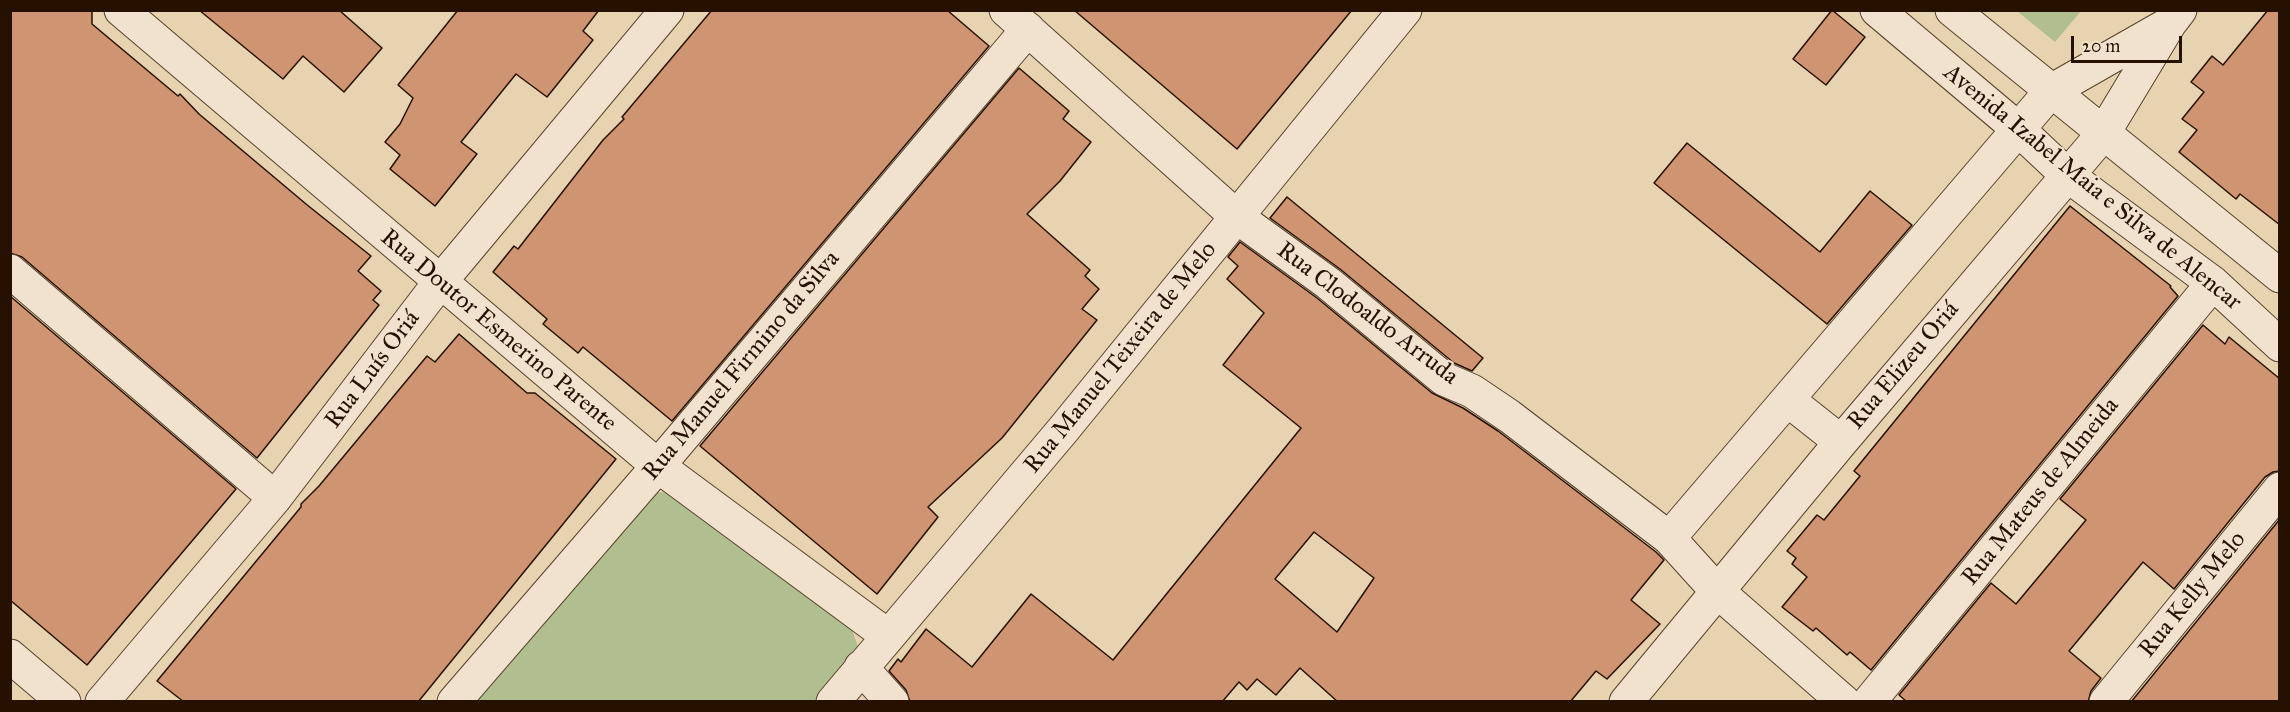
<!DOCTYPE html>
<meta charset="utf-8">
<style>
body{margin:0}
#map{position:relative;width:2290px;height:712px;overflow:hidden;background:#e8d3b0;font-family:"IM FELL Great Primer",serif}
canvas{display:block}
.frame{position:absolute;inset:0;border:12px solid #261100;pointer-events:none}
.scale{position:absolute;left:2071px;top:36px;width:111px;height:27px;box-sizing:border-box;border:3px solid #261100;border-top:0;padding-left:8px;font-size:18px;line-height:21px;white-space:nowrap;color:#261100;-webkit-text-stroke:4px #f0e2cc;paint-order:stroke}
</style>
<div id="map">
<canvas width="2290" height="712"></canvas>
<div class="frame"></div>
<div class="scale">20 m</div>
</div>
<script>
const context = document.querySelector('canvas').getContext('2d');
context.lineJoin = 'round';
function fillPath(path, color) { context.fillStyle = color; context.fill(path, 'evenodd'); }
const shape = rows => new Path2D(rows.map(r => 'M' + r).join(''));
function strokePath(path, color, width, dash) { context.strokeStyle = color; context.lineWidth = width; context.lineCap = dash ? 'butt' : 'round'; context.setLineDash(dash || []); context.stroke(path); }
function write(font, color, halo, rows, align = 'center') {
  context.font = font + ' "IM FELL Great Primer",serif'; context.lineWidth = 4.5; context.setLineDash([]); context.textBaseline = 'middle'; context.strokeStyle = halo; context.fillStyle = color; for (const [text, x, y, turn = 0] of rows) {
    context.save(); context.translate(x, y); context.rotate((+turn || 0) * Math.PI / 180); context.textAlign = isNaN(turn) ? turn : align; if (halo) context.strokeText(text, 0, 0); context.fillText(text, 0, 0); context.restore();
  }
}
fillPath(shape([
 [2017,11,2081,11,2055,42],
 [670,492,851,627,860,652,818,701,471,702,649,493]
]), '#b1be8f');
const building = shape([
 [10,10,92,10,92,24,178,96,180,94,199,114,306,204,371,256,358,271,381,291,373,300,379,305,257,458,22,257,10,253,10,10],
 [199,10,339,10,382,48,344,92,303,56,283,79,199,10],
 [458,10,599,10,583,31,593,40,547,97,516,74,461,142,477,154,435,206,390,169,400,155,385,142,400,124,413,98,398,85,458,10],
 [712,10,947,10,989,46,672,421,583,347,578,353,543,324,547,319,493,272,514,246,518,249,603,140,624,119,622,117,712,10],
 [1074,10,1352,10,1237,149,1074,10],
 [1832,10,1865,37,1826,85,1793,59,1832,10],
 [2268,10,2280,10,2280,225,2240,194,2236,199,2179,152,2197,130,2182,119,2204,92,2191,82,2212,56,2223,65,2268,10],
 [1019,68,1069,111,1063,119,1091,142,1060,181,1027,214,1090,270,1085,276,1099,289,1082,309,1097,320,1002,438,928,507,938,517,877,594,700,446,1019,68],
 [1687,143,1820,252,1870,191,1912,225,1827,324,1654,183,1687,143],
 [1287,197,1483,358,1472,371,1454,363,1340,269,1270,218,1287,197],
 [2070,206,2171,286,2170,287,2178,296,1871,670,1850,652,1847,655,1816,628,1813,631,1782,607,1807,577,1792,564,1796,558,1787,551,1817,515,1824,520,1860,476,1854,471,2070,206],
 [1240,242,1317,298,1432,393,1463,408,1498,431,1656,552,1664,560,1631,600,1660,624,1607,679,1596,671,1570,702,1338,702,1300,668,1276,695,1257,679,1247,690,1239,682,1222,702,910,702,906,690,889,671,898,659,901,662,926,629,972,667,1031,594,1113,660,1301,428,1223,365,1264,313,1227,279,1238,266,1228,257,1240,242],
 [1314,532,1374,578,1337,632,1275,579,1314,532],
 [10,296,236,489,87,665,10,600,10,296],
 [2203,325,2225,344,2229,337,2280,379,2280,471,2273,472,2265,477,2174,589,2143,562,2069,651,2101,678,2091,691,2088,702,1907,702,1899,695,1991,583,2016,604,2086,520,2060,499,2203,325],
 [459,334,527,393,535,393,616,459,418,702,184,702,157,681,301,507,301,504,319,486,427,356,435,362,459,334],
 [2280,519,2280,702,2131,702,2280,519]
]);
fillPath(building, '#cf9472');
strokePath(building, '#261100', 1.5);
const minor = shape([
 [121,10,658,466,888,636],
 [1006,10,1237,217,1328,283,1444,379,1472,391,1509,416,1669,538,1716,590,1844,702],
 [1877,10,2017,128,2067,175,2213,283,2280,345],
 [1952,10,2280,276],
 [10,271,275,498],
 [1788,400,1841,442],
 [1669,538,2051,91,2167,25],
 [10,656,64,702],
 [861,667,892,702],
 [102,702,275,498,440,282,667,10],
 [454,702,658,466,1028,29],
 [833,702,1063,430,1405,10],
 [1626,702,1841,442,2103,134,2170,23,2180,10],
 [1869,702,2213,283],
 [2106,702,2280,489]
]);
strokePath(minor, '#56422c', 35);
strokePath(minor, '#f0e2cc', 33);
write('24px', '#261100', '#f0e2cc', [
 ["Avenida Izabel Maia e Silva de Alencar",2092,188,39],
 ["Rua Clodoaldo Arruda",1367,314,37],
 ["Rua Doutor Esmerino Parente",498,331,40],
 ["Rua Manuel Teixeira de Melo",1121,358,-51],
 ["Rua Manuel Firmino da Silva",742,366,-50],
 ["Rua Elizeu Oriá",1904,366,-50],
 ["Rua Luís Oriá",373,370,-53],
 ["Rua Mateus de Almeida",2041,492,-51],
 ["Rua Kelly Melo",2193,595,-51]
]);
</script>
